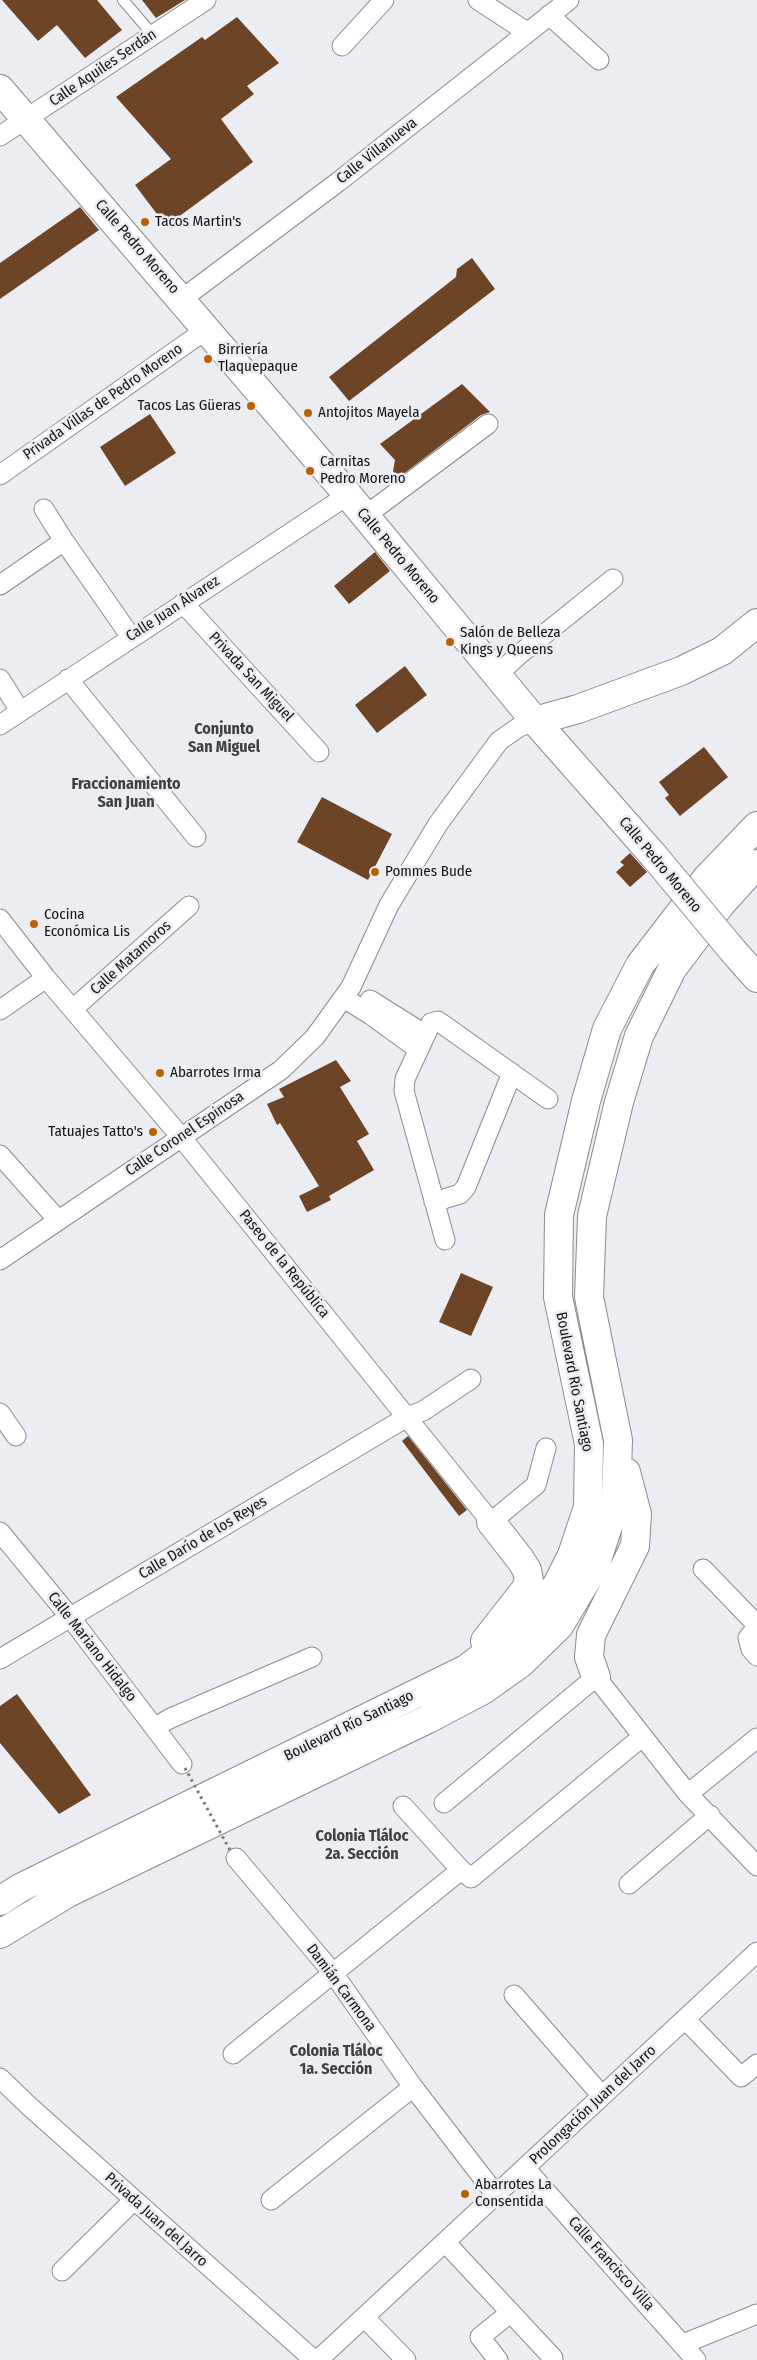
<!DOCTYPE html>
<meta charset="utf-8">
<style>
body{margin:0}
canvas{display:block;background:#ebedf3}
</style>
<canvas width="757" height="2360"></canvas>
<script>
const context = document.querySelector('canvas').getContext('2d');
context.lineJoin = 'round';
function fillPath(path, color) { context.fillStyle = color; context.fill(path, 'evenodd'); }
const shape = rows => new Path2D(rows.map(r => 'M' + r).join(''));
function strokePath(path, color, width, dash) { context.strokeStyle = color; context.lineWidth = width; context.lineCap = dash ? 'butt' : 'round'; context.setLineDash(dash || []); context.stroke(path); }
function write(font, color, halo, rows, align = 'center') {
  context.font = font + ' "Fira Sans Condensed",sans-serif'; context.lineWidth = 5; context.setLineDash([]); context.textBaseline = 'middle'; context.strokeStyle = halo; context.fillStyle = color; for (const [text, x, y, turn = 0] of rows) {
    context.save(); context.translate(x, y); context.rotate((+turn || 0) * Math.PI / 180); context.textAlign = isNaN(turn) ? turn : align; if (halo) context.strokeText(text, 0, 0); context.fillText(text, 0, 0); context.restore();
  }
}
fillPath(shape([
 [2,0,97,0,122,30,85,58,57,25,38,41],
 [142,0,185,0,156,18],
 [237,17,279,63,247,86,254,94,221,119,253,162,166,226,135,185,171,159,116,97,202,37,205,40],
 [80,207,99,230,0,299,0,263],
 [472,258,495,289,349,401,329,377,456,277,457,269],
 [462,384,490,412,481,415,398,478,393,471,395,460,380,444],
 [150,414,176,453,125,486,100,447],
 [375,552,390,571,349,604,334,586],
 [405,666,427,695,377,733,355,705],
 [704,747,728,777,680,816,665,798,669,795,659,782],
 [322,797,392,834,368,880,297,842],
 [630,853,647,872,630,887,616,872,624,865,620,862],
 [336,1060,351,1081,340,1087,369,1134,357,1141,374,1170,329,1196,331,1200,307,1212,299,1196,319,1186,280,1123,277,1125,267,1104,284,1097,279,1089],
 [461,1273,493,1287,471,1336,439,1322],
 [408,1436,467,1510,459,1516,402,1441],
 [17,1694,91,1795,59,1814,0,1743,0,1706]
]), '#6d4425');
const lane = shape([
 [123,0,153,35]
]);
const street = shape([
 [478,0,527,32],
 [549,15,599,60],
 [342,46,384,0],
 [0,136,206,0],
 [182,299,338,182,569,0],
 [0,475,207,329],
 [44,509,64,541,131,637],
 [365,516,488,424],
 [0,585,64,541],
 [183,603,319,752],
 [497,675,521,653,613,579],
 [0,679,20,711],
 [68,679,196,837],
 [0,725,348,495],
 [0,919,46,978,181,1137,491,1522,536,1485,546,1448],
 [344,998,371,1015,418,1049],
 [370,1000,424,1034],
 [73,1009,189,906],
 [0,1010,46,978],
 [0,1155,58,1220],
 [434,1202,460,1194,466,1187,512,1073],
 [445,1240,404,1091,405,1079,431,1023,438,1021,548,1099],
 [0,1260,281,1070,315,1037,351,987,389,905,438,824,499,741,519,727,535,721],
 [0,1413,16,1436],
 [0,1532,70,1617,182,1764],
 [703,1569,757,1625],
 [757,1627,748,1638,751,1649,757,1656],
 [0,1659,407,1417,423,1411,471,1379],
 [155,1727,171,1718,312,1657],
 [688,1794,757,1738],
 [444,1803,596,1677,688,1794,757,1866],
 [403,1806,461,1870,471,1878,642,1737],
 [236,1858,333,1973,413,2087,496,2195],
 [629,1884,710,1815],
 [514,1995,602,2096],
 [685,2019,741,2077,757,2064],
 [233,2054,461,1870],
 [0,2078,29,2106,314,2360],
 [525,2168,696,2360],
 [271,2200,413,2087],
 [445,2242,553,2358],
 [62,2271,134,2200],
 [364,2317,406,2360],
 [683,2344,757,2314],
 [318,2360,757,1952],
 [498,2360,480,2337,510,2313]
]);
const secondary = shape([
 [0,89,348,495,535,721,654,856],
 [734,952,757,978]
]);
const primary = shape([
 [535,721,578,709,681,671,722,651,757,623],
 [485,1641,525,1590,529,1581,527,1570,520,1559,491,1522],
 [596,1677,589,1657,591,1635,635,1546,637,1514,626,1472],
 [0,1901,20,1888,466,1669,505,1640,539,1607,557,1585,572,1555,588,1507,589,1444,558,1297,559,1215,586,1101,607,1029,640,965,707,878,757,826],
 [0,1934,68,1893,428,1719,483,1690,521,1663,559,1626,595,1566,616,1502,618,1440,589,1297,592,1216,619,1102,639,1036,672,969,721,904,757,864]
]);
strokePath(lane, '#898b90', 12);
strokePath(street, '#898b90', 21);
strokePath(secondary, '#898b90', 30);
strokePath(primary, '#898b90', 30);
strokePath(lane, '#fff', 10);
strokePath(street, '#fff', 19);
strokePath(secondary, '#fff', 28);
strokePath(primary, '#fff', 28);
const secondaryBridge = shape([
 [654,856,734,952]
]);
strokePath(secondaryBridge, '#898b90', 30, []);
strokePath(shape([
 [185,1768,231,1852]
]), '#76777b', 3, [2.5, 4]);
strokePath(secondaryBridge, '#fff', 28);
for (const [x, y, r, color] of [
 [145,222,5,"#bb6200"],
 [208,359,5,"#bb6200"],
 [251,406,5,"#bb6200"],
 [308,413,5,"#bb6200"],
 [310,471,5,"#bb6200"],
 [450,642,5,"#bb6200"],
 [375,872,5,"#bb6200"],
 [34,924,5,"#bb6200"],
 [160,1073,5,"#bb6200"],
 [153,1132,5,"#bb6200"],
 [465,2194,5,"#bb6200"]
]) { const dot = new Path2D(); dot.arc(x, y, r, 0, 2 * Math.PI); context.fillStyle = color; context.fill(dot); strokePath(dot, '#ebedf3', 2); }
write('15px', '#131416', '#ebedf3', [
 ["Calle Aquiles Serdán",103,68,-34],
 ["Calle Villanueva",377,151,-38],
 ["Calle Pedro Moreno",137,247,49],
 ["Privada Villas de Pedro Moreno",103,402,-35],
 ["Calle Pedro Moreno",398,556,50],
 ["Calle Juan Álvarez",173,609,-33],
 ["Privada San Miguel",251,677,47],
 ["Calle Pedro Moreno",660,865,50],
 ["Calle Matamoros",131,958,-42],
 ["Calle Coronel Espinosa",185,1134,-34],
 ["Paseo de la República",284,1264,51],
 ["Boulevard Río Santiago",574,1382,79],
 ["Calle Darío de los Reyes",203,1538,-31],
 ["Calle Mariano Hidalgo",92,1647,52],
 ["Boulevard Río Santiago",349,1726,-26],
 ["Damián Carmona",341,1988,53],
 ["Prolongación Juan del Jarro",593,2105,-43],
 ["Privada Juan del Jarro",156,2220,42],
 ["Calle Francisco Villa",611,2264,48]
]);
write('15px', '#131416', '#ebedf3', [
 ["Tacos Martin's",155,222],
 ["Birriería",218,350],
 ["Tlaquepaque",218,367],
 ["Tacos Las Güeras",241,406,"right"],
 ["Antojitos Mayela",318,413],
 ["Carnitas",320,462],
 ["Pedro Moreno",320,479],
 ["Salón de Belleza",460,633],
 ["Kings y Queens",460,650],
 ["Pommes Bude",385,872],
 ["Cocina",44,915],
 ["Económica Lis",44,932],
 ["Abarrotes Irma",170,1073],
 ["Tatuajes Tatto's",143,1132,"right"],
 ["Abarrotes La",475,2185],
 ["Consentida",475,2202]
], 'left');
write('bold 16px', '#3e4044', '#ebedf3', [
 ["Conjunto",224,730],
 ["San Miguel",224,748],
 ["Fraccionamiento",126,785],
 ["San Juan",126,803],
 ["Colonia Tláloc",362,1837],
 ["2a. Sección",362,1855],
 ["Colonia Tláloc",336,2052],
 ["1a. Sección",336,2070]
]);
</script>
